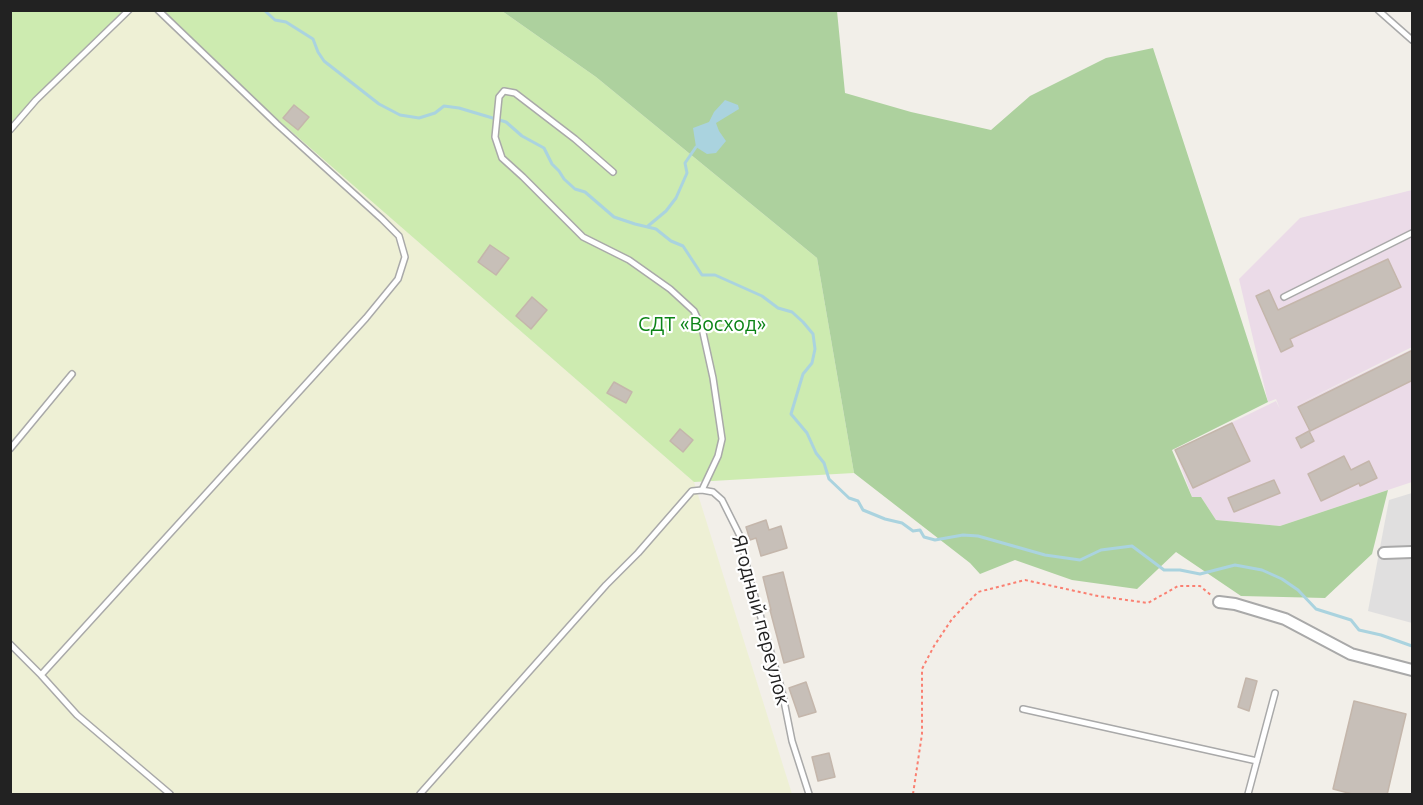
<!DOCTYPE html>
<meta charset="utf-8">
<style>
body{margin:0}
#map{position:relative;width:1423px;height:805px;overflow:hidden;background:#f2efe9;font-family:Ubuntu,sans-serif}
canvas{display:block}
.frame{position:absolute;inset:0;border:12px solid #222;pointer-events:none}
</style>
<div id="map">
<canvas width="1423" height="805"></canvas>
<div class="frame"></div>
</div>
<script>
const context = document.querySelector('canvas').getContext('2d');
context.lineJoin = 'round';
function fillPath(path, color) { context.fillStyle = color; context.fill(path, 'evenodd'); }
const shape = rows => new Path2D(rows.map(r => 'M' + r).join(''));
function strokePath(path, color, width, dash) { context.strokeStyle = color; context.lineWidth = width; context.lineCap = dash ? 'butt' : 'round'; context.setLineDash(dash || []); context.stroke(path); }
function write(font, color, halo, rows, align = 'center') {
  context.font = font + ' Ubuntu,sans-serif'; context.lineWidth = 4.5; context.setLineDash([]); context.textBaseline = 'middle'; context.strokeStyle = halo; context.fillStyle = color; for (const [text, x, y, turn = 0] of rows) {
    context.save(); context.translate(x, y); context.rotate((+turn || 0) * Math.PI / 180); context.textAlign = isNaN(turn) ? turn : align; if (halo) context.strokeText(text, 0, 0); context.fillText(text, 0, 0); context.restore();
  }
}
fillPath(shape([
 [1412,493,1412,623,1368,611,1389,500]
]), '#e0dfdf');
fillPath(shape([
 [1412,190,1412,347,1291,408,1412,349,1412,482,1280,526,1216,520,1201,497,1192,497,1175,450,1276,401,1280,409,1276,399,1268,402,1239,279,1300,218]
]), '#ebdbe8');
fillPath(shape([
 [123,11,153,11,694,482,792,794,11,794,10,127]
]), '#eef0d5');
fillPath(shape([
 [11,11,123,11,11,127],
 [153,11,502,11,596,77,817,258,854,473,694,482]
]), '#cdebb0');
fillPath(shape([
 [502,11,837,11,845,93,911,112,991,130,1030,96,1106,58,1153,48,1268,402,1172,450,1192,497,1201,497,1216,520,1280,526,1388,490,1372,554,1325,598,1241,596,1176,552,1137,589,1072,580,1015,560,980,574,970,563,854,473,817,258,596,77]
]), '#add19e');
fillPath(shape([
 [725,100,738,105,739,109,716,123,719,131,726,141,716,153,707,154,696,147,693,128,709,122,714,112]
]), '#aad3df');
strokePath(shape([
 [264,10,275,20,286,22,313,39,318,52,324,61,379,104,400,115,419,118,435,113,444,106,459,108,506,122,522,136,544,148,552,164,559,171,564,179,575,189,585,192,614,217,635,224,656,229,671,241,683,246,702,275,715,275,762,296,778,308,792,312,803,322,813,334,815,349,812,363,803,374,791,414,807,433,816,453,824,463,829,479,849,498,858,501,863,510,885,519,902,523,913,531,920,530,924,537,935,540,963,535,978,536,1045,555,1080,560,1101,550,1132,546,1164,570,1180,570,1200,574,1235,565,1262,570,1282,579,1298,590,1316,609,1351,620,1359,630,1381,635,1412,646],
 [648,226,666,211,676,198,687,173,685,163,696,147]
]), '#aad3df', 3);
const building = shape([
 [294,105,309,117,298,130,283,118,294,105],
 [490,245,509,258,496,275,478,262,490,245],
 [1388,259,1401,287,1290,339,1293,346,1281,352,1256,296,1269,290,1278,310,1388,259],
 [532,297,547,310,531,329,516,316,532,297],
 [1413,350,1413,380,1310,431,1298,407,1413,350],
 [614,382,632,392,626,403,607,393,614,382],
 [1232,423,1250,461,1193,488,1175,450,1232,423],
 [680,429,693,440,683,452,670,441,680,429],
 [1309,431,1314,441,1301,448,1296,438,1309,431],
 [1344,456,1351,470,1369,461,1377,478,1360,486,1359,483,1321,501,1308,474,1344,456],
 [1274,480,1280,493,1234,512,1228,498,1274,480],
 [766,520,769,530,781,526,787,548,761,556,756,538,750,540,746,527,766,520],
 [783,572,804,657,784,663,770,610,771,610,763,577,783,572],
 [1246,678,1257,681,1249,711,1238,707,1246,678],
 [806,682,816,712,799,717,789,688,806,682],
 [1354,701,1406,714,1387,795,1356,795,1333,789,1354,701],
 [829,753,835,777,818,781,812,757,829,753]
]);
fillPath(building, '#c7bfb8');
strokePath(building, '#c4b6ab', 1.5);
const service = shape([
 [1378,10,1412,40],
 [10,130,36,100,129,10],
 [613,172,575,139,515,93,504,91,499,97,495,137,502,158,523,177,583,237,629,260,670,289,694,311,702,328,713,378,722,439,718,456,702,490],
 [1284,297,1412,233],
 [10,449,72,374],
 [10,644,41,675,77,715,170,794],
 [41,675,366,318,398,279,405,257,399,236,382,219,277,124,158,10],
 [1023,709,1257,761],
 [420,794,606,585,638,553,692,491,702,490,713,492,722,500,741,538,749,576,782,691,792,741,809,794],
 [1248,794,1275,693]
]);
const minor = shape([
 [1384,553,1412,552],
 [1219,602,1235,604,1285,619,1351,654,1412,670]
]);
strokePath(service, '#a9a9a9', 8);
strokePath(minor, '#a9a9a9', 14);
strokePath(shape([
 [913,794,922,734,922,669,934,646,952,619,978,592,1025,580,1098,596,1148,603,1178,586,1200,586,1212,596]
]), '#fa8072', 2, [3, 3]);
strokePath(service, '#fff', 5);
strokePath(minor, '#fff', 10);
write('20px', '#0c8416', '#fff', [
 ["СДТ «Восход»",702,324]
]);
write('20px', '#222', '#fff', [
 ["Ягодный переулок",761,620,75]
]);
</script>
